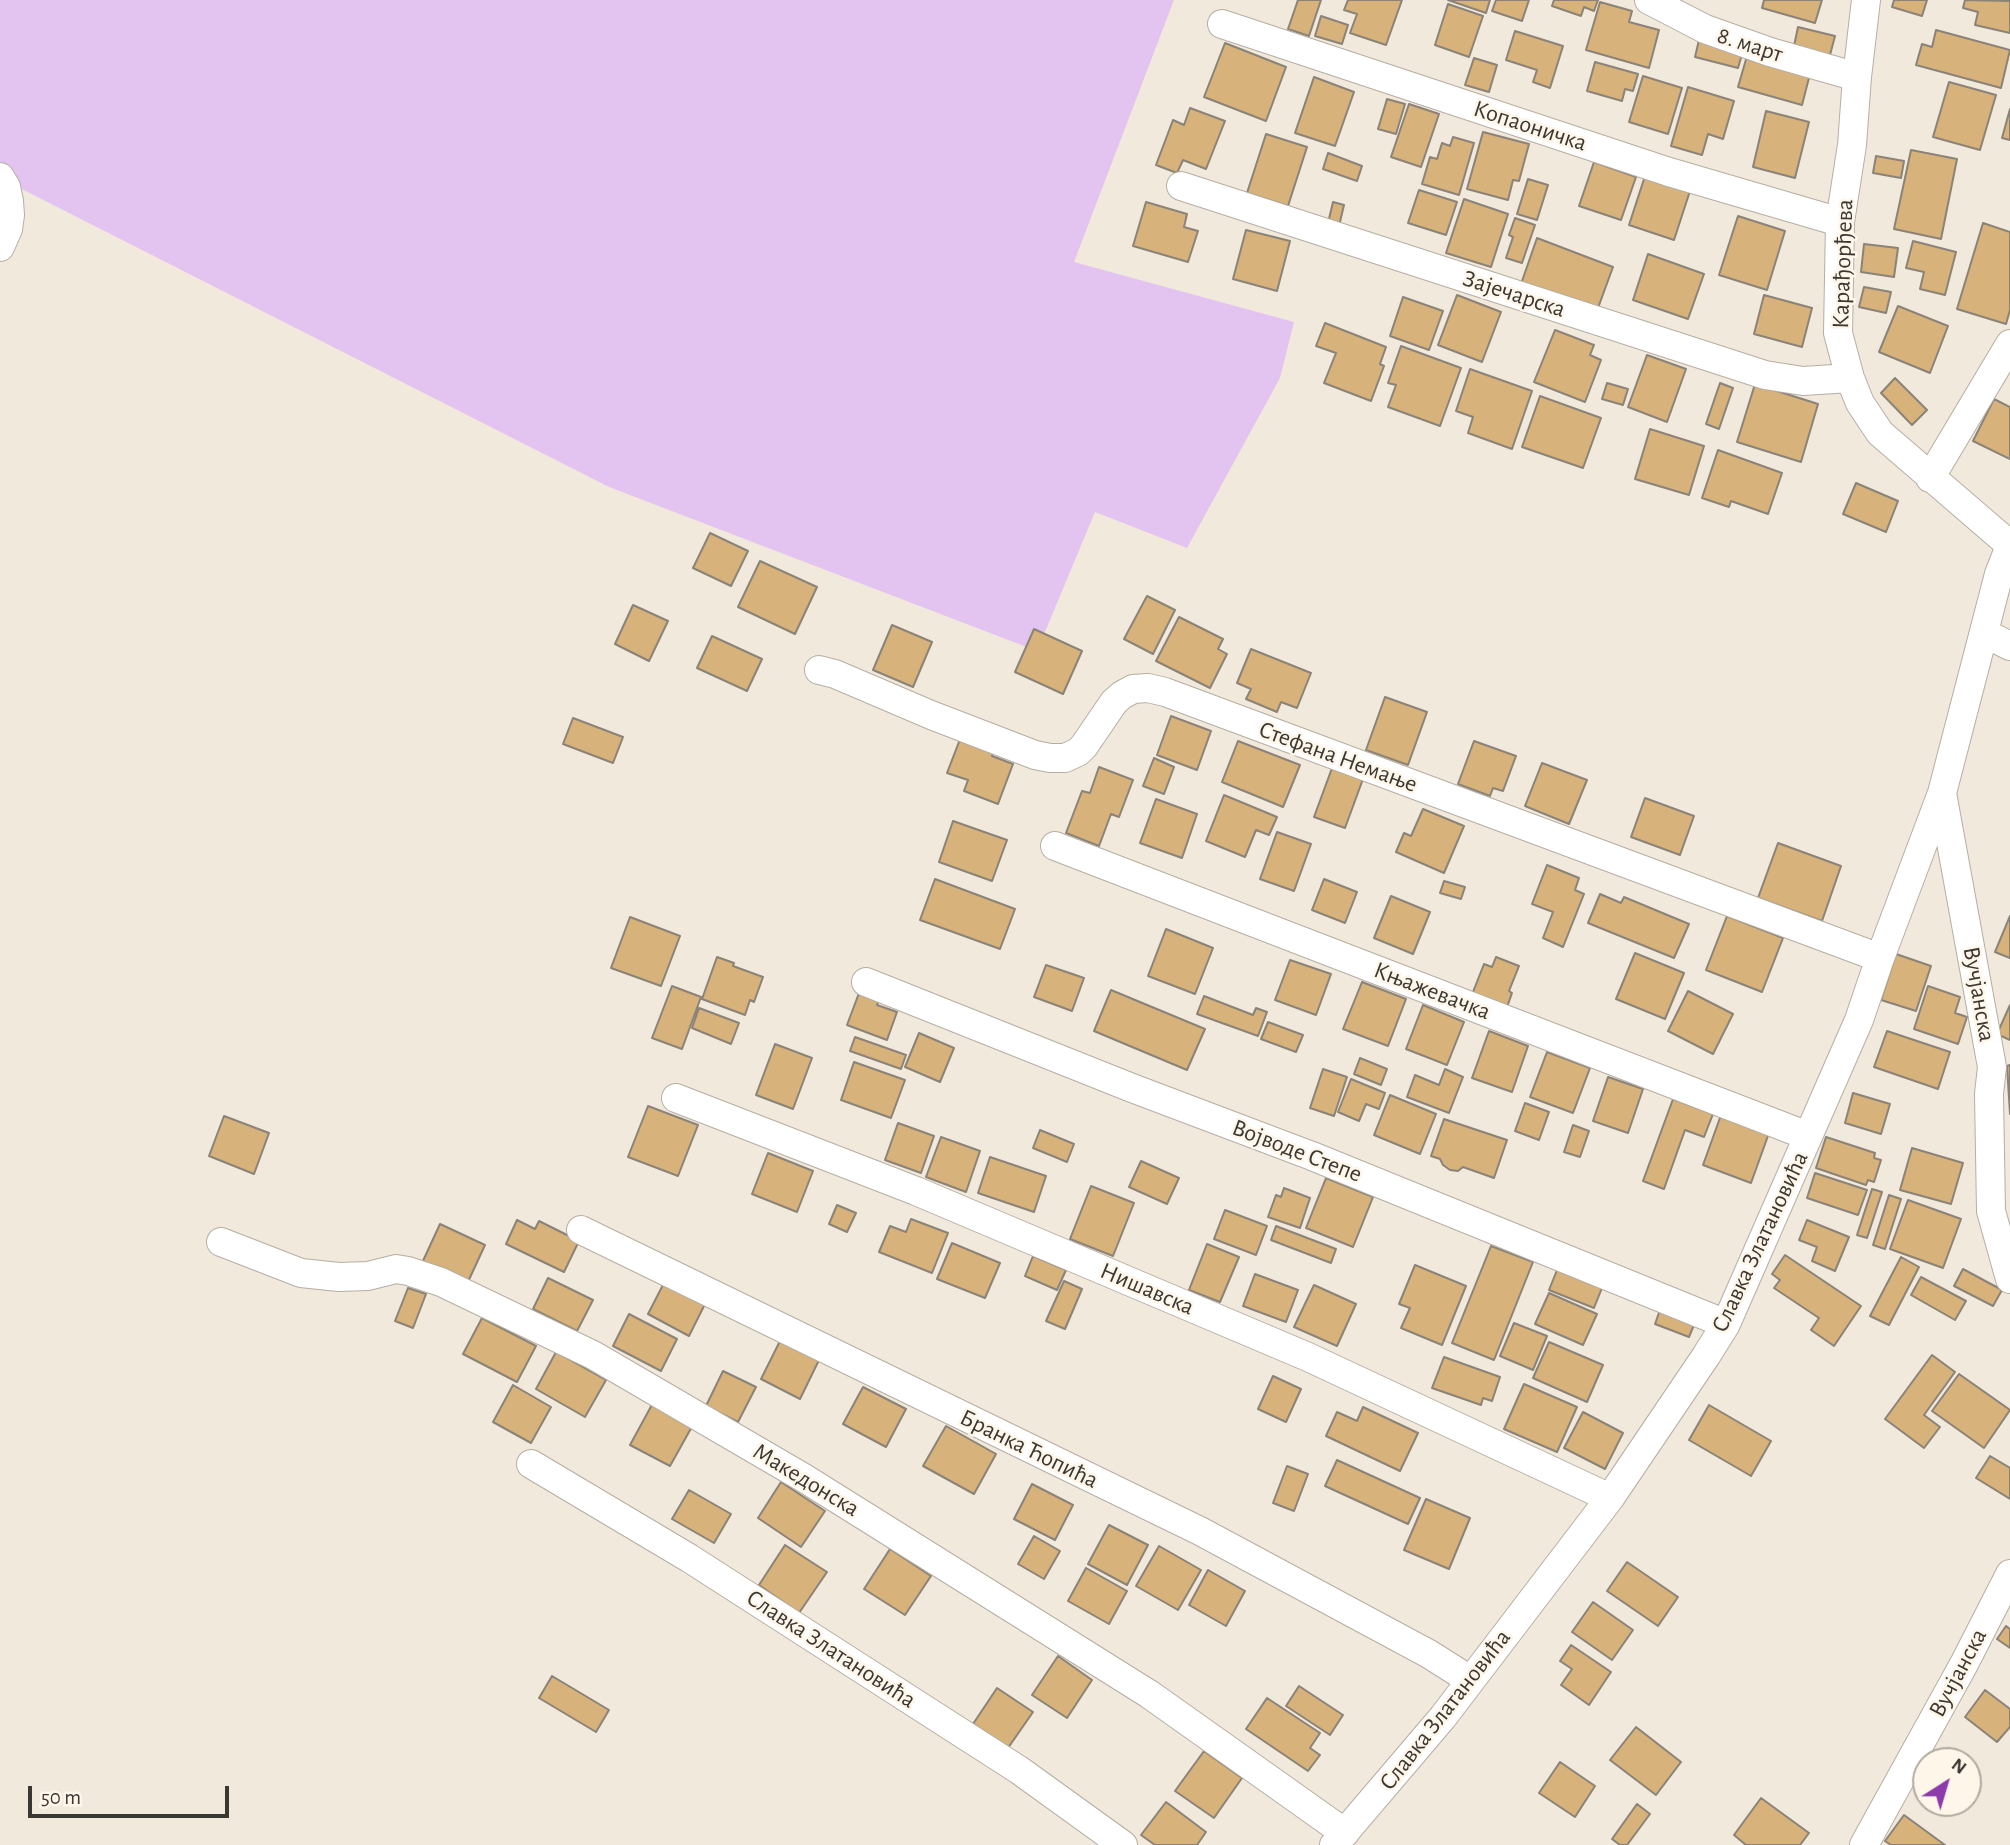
<!DOCTYPE html>
<meta charset="utf-8">
<style>
body{margin:0}
#map{position:relative;width:2010px;height:1845px;overflow:hidden;background:#f2e9dd;font-family:"Alegreya Sans",sans-serif}
canvas{display:block}
.north{position:absolute;left:1912px;top:1747px;width:70px;height:70px;box-sizing:border-box;background:#fff6ea;border:2px solid #b1aaa1;border-radius:50%;rotate:37deg;font-size:19px;font-weight:700;line-height:28px;text-align:center;color:#3b3833}
.north::after{content:'';display:block;margin:auto;width:24px;height:32px;background:#8c3baa;clip-path:polygon(50% 0,100% 100%,50% 72%,0 100%)}
.scale{position:absolute;left:28px;top:1786px;width:201px;height:32px;box-sizing:border-box;border:4px solid #3b3833;border-top:0;padding-left:9px;font-size:21px;line-height:24px;white-space:nowrap;color:#3b3833;-webkit-text-stroke:5px #fff6ea;paint-order:stroke}
</style>
<div id="map">
<canvas width="2010" height="1845"></canvas>
<div class="north">N</div>
<div class="scale">50 m</div>
</div>
<script>
const context = document.querySelector('canvas').getContext('2d');
context.lineJoin = 'round';
function fillPath(path, color) { context.fillStyle = color; context.fill(path, 'evenodd'); }
const shape = rows => new Path2D(rows.map(r => 'M' + r).join(''));
function strokePath(path, color, width, dash) { context.strokeStyle = color; context.lineWidth = width; context.lineCap = dash ? 'butt' : 'round'; context.setLineDash(dash || []); context.stroke(path); }
function write(font, color, halo, rows, align = 'center') {
  context.font = font + ' "Alegreya Sans",sans-serif'; context.lineWidth = 5; context.setLineDash([]); context.textBaseline = 'middle'; context.strokeStyle = halo; context.fillStyle = color; for (const [text, x, y, turn = 0] of rows) {
    context.save(); context.translate(x, y); context.rotate((+turn || 0) * Math.PI / 180); context.textAlign = isNaN(turn) ? turn : align; if (halo) context.strokeText(text, 0, 0); context.fillText(text, 0, 0); context.restore();
  }
}
fillPath(shape([
 [0,0,1174,0,1074,262,1294,322,1280,378,1187,548,1095,512,1037,651,609,487,0,178]
]), '#e3c4f0');
const building = shape([
 [1298,0,1321,0,1309,36,1288,29,1298,0],
 [1348,0,1402,0,1386,45,1350,33,1357,14,1344,10,1348,0],
 [1448,0,1490,0,1486,13,1448,0],
 [1496,0,1529,0,1522,21,1492,11,1496,0],
 [1554,0,1598,0,1594,11,1584,7,1581,16,1552,6,1554,0],
 [1764,0,1822,0,1815,23,1762,8,1764,0],
 [1894,0,1927,0,1922,16,1892,7,1894,0],
 [1965,0,2010,1,2010,33,1975,25,1978,12,1963,8,1965,0],
 [1600,2,1632,11,1629,22,1659,30,1649,68,1586,50,1600,2],
 [1448,4,1483,16,1469,57,1435,45,1448,4],
 [1321,16,1348,25,1342,44,1315,36,1321,16],
 [1798,27,1835,36,1830,55,1794,46,1798,27],
 [1936,30,2010,50,2001,88,1916,65,1922,44,1932,47,1936,30],
 [1515,31,1563,46,1550,88,1533,82,1537,70,1506,60,1515,31],
 [1699,40,1743,51,1738,68,1695,57,1699,40],
 [1225,43,1286,67,1266,121,1204,97,1225,43],
 [1747,56,1810,74,1802,105,1738,87,1747,56],
 [1474,58,1497,65,1489,92,1465,85,1474,58],
 [1595,62,1638,74,1633,91,1625,89,1622,101,1587,91,1595,62],
 [1643,76,1682,88,1668,134,1629,122,1643,76],
 [1314,77,1354,92,1335,146,1295,133,1314,77],
 [1949,82,1996,95,1980,150,1933,137,1949,82],
 [1688,87,1734,101,1723,139,1708,134,1702,155,1671,146,1688,87],
 [1387,99,1405,104,1396,134,1378,129,1387,99],
 [1409,104,1439,114,1421,167,1391,157,1409,104],
 [1190,108,1225,121,1206,169,1183,160,1177,173,1156,165,1173,120,1184,125,1190,108],
 [2010,109,2010,140,2002,138,2010,109],
 [1766,111,1809,122,1795,178,1753,167,1766,111],
 [1483,132,1529,144,1519,181,1513,180,1508,200,1467,189,1483,132],
 [1266,134,1307,147,1288,206,1247,193,1266,134],
 [1453,137,1474,143,1459,195,1422,184,1430,157,1437,159,1442,143,1450,146,1453,137],
 [1911,150,1957,159,1941,239,1894,229,1911,150],
 [1328,153,1362,166,1357,181,1323,169,1328,153],
 [1876,156,1904,161,1901,178,1873,173,1876,156],
 [1594,162,1636,177,1621,220,1579,206,1594,162],
 [1645,176,1690,191,1674,240,1629,225,1645,176],
 [1528,179,1548,185,1537,220,1517,214,1528,179],
 [1419,190,1457,202,1446,235,1408,223,1419,190],
 [1464,199,1508,214,1491,267,1446,253,1464,199],
 [1146,202,1187,214,1184,227,1198,231,1188,262,1133,246,1146,202],
 [1333,202,1344,205,1339,226,1328,223,1333,202],
 [1738,216,1785,231,1767,290,1719,275,1738,216],
 [1515,218,1535,225,1522,263,1506,258,1513,237,1509,235,1515,218],
 [1983,223,2010,232,2010,310,2006,324,1957,309,1983,223],
 [1246,230,1290,241,1277,291,1233,279,1246,230],
 [1537,238,1613,267,1598,308,1521,284,1537,238],
 [1913,241,1956,252,1945,295,1920,289,1924,272,1906,268,1913,241],
 [1864,244,1898,248,1894,277,1861,272,1864,244],
 [1648,254,1704,274,1688,319,1633,300,1648,254],
 [1864,287,1891,292,1886,313,1859,307,1864,287],
 [1457,295,1501,312,1482,362,1438,345,1457,295],
 [1764,295,1812,308,1802,347,1754,334,1764,295],
 [1403,297,1443,311,1429,350,1390,336,1403,297],
 [1898,306,1948,326,1930,373,1879,352,1898,306],
 [1325,323,1386,347,1380,364,1384,366,1371,401,1324,383,1336,353,1316,346,1325,323],
 [1555,330,1594,345,1590,355,1601,360,1585,402,1534,382,1555,330],
 [1401,346,1461,368,1440,426,1388,407,1396,385,1388,383,1401,346],
 [1647,355,1686,369,1667,422,1628,407,1647,355],
 [1470,369,1532,391,1512,449,1468,433,1473,417,1456,411,1470,369],
 [1895,378,1927,410,1912,425,1881,393,1895,378],
 [1607,383,1628,389,1623,405,1602,399,1607,383],
 [1720,383,1733,388,1719,429,1706,424,1720,383],
 [1755,384,1818,404,1801,462,1737,442,1755,384],
 [1540,396,1601,418,1583,468,1522,447,1540,396],
 [1994,399,2010,407,2010,459,1973,441,1994,399],
 [1650,429,1704,446,1689,495,1635,479,1650,429],
 [1718,450,1782,473,1768,514,1731,501,1729,507,1702,498,1718,450],
 [1856,483,1898,501,1886,532,1843,514,1856,483],
 [710,533,748,551,731,586,693,568,710,533],
 [760,561,817,587,795,634,738,607,760,561],
 [1147,596,1175,610,1153,654,1124,639,1147,596],
 [633,605,668,621,649,661,615,644,633,605],
 [1179,617,1223,639,1218,649,1227,654,1210,688,1156,661,1179,617],
 [892,625,932,642,913,687,873,670,892,625],
 [1034,629,1082,651,1063,694,1015,672,1034,629],
 [712,636,762,659,747,691,697,668,712,636],
 [1251,649,1311,673,1297,708,1281,702,1277,712,1246,699,1251,689,1237,683,1251,649],
 [1385,697,1427,712,1408,765,1366,750,1385,697],
 [1171,716,1211,731,1197,770,1157,755,1171,716],
 [573,718,623,737,613,763,563,744,573,718],
 [962,734,996,746,992,756,1013,764,998,804,964,791,968,780,947,773,962,734],
 [1238,741,1300,765,1283,807,1222,782,1238,741],
 [1474,741,1516,756,1503,791,1493,788,1490,796,1458,784,1474,741],
 [1154,758,1174,767,1164,794,1143,786,1154,758],
 [1542,763,1587,780,1569,824,1525,806,1542,763],
 [1099,767,1133,780,1119,817,1111,814,1099,846,1066,833,1082,791,1090,793,1099,767],
 [1332,768,1363,779,1345,828,1314,817,1332,768],
 [1224,795,1277,817,1269,835,1256,830,1245,857,1206,841,1224,795],
 [1645,798,1694,816,1680,855,1631,837,1645,798],
 [1156,799,1197,814,1182,858,1140,843,1156,799],
 [1423,809,1464,826,1444,873,1396,852,1404,833,1411,836,1423,809],
 [953,821,1007,840,992,881,939,862,953,821],
 [1277,832,1311,844,1294,891,1260,879,1277,832],
 [1778,843,1841,866,1822,921,1758,898,1778,843],
 [1547,865,1579,878,1575,890,1584,894,1563,947,1543,938,1553,912,1532,904,1547,865],
 [935,879,1015,909,1000,949,920,920,935,879],
 [1324,879,1357,892,1345,923,1312,910,1324,879],
 [1444,881,1465,887,1461,899,1440,893,1444,881],
 [1600,894,1621,903,1624,897,1689,924,1674,958,1588,923,1600,894],
 [1391,896,1430,912,1413,954,1374,938,1391,896],
 [1727,916,1783,938,1762,992,1706,970,1727,916],
 [2010,916,2010,958,1995,952,2010,916],
 [630,917,680,936,661,986,611,968,630,917],
 [1166,929,1213,948,1195,994,1148,976,1166,929],
 [1635,953,1684,973,1665,1019,1616,999,1635,953],
 [1896,954,1931,966,1916,1011,1881,1000,1896,954],
 [717,957,734,963,733,966,763,977,754,1002,750,1000,745,1015,702,999,717,957],
 [1496,957,1519,966,1509,991,1512,993,1506,1010,1471,997,1484,964,1492,967,1496,957],
 [1290,960,1331,974,1316,1015,1275,1000,1290,960],
 [1046,965,1084,978,1072,1011,1034,997,1046,965],
 [1362,982,1406,999,1388,1046,1343,1029,1362,982],
 [672,986,701,997,682,1049,652,1038,672,986],
 [1928,986,1960,997,1955,1013,1967,1017,1958,1044,1914,1029,1928,986],
 [1111,990,1205,1029,1187,1070,1094,1031,1111,990],
 [1688,991,1733,1014,1713,1054,1668,1031,1688,991],
 [859,993,879,1000,877,1005,897,1012,887,1040,847,1025,859,993],
 [1204,996,1253,1015,1256,1008,1267,1012,1258,1036,1197,1014,1204,996],
 [1423,1005,1464,1022,1447,1065,1406,1049,1423,1005],
 [2010,1005,2010,1040,1997,1034,2010,1005],
 [699,1008,739,1023,731,1044,692,1028,699,1008],
 [1268,1022,1303,1035,1296,1052,1261,1039,1268,1022],
 [1489,1031,1528,1046,1512,1092,1472,1078,1489,1031],
 [1887,1031,1950,1052,1938,1089,1874,1067,1887,1031],
 [919,1033,954,1048,940,1082,905,1067,919,1033],
 [855,1037,906,1055,901,1069,850,1051,855,1037],
 [775,1044,812,1058,793,1109,756,1095,775,1044],
 [1547,1052,1590,1068,1573,1113,1530,1097,1547,1052],
 [1360,1058,1387,1069,1381,1085,1354,1074,1360,1058],
 [854,1062,905,1080,891,1118,841,1100,854,1062],
 [2010,1065,2010,1114,2007,1066,2010,1065],
 [1323,1069,1347,1077,1334,1116,1310,1108,1323,1069],
 [1445,1069,1463,1077,1449,1113,1407,1097,1415,1075,1439,1085,1445,1069],
 [1608,1077,1643,1089,1628,1133,1593,1121,1608,1077],
 [1351,1079,1385,1093,1379,1109,1366,1104,1359,1121,1338,1112,1351,1079],
 [1853,1093,1890,1104,1881,1134,1845,1123,1853,1093],
 [1390,1095,1436,1114,1420,1154,1374,1135,1390,1095],
 [1673,1099,1713,1114,1704,1137,1685,1130,1664,1189,1643,1181,1673,1099],
 [1525,1103,1549,1112,1539,1140,1515,1131,1525,1103],
 [648,1106,698,1125,678,1176,628,1157,648,1106],
 [1721,1115,1769,1133,1751,1183,1703,1165,1721,1115],
 [224,1116,269,1133,254,1174,209,1156,224,1116],
 [1444,1119,1507,1140,1494,1178,1463,1167,1458,1171,1450,1170,1443,1165,1440,1159,1431,1156,1444,1119],
 [898,1123,934,1136,921,1173,885,1160,898,1123],
 [1573,1125,1589,1131,1580,1157,1564,1152,1573,1125],
 [1040,1130,1074,1144,1067,1162,1033,1148,1040,1130],
 [941,1137,980,1151,966,1192,926,1177,941,1137],
 [1826,1137,1875,1153,1874,1158,1881,1160,1874,1182,1868,1180,1866,1185,1816,1168,1826,1137],
 [1912,1148,1963,1163,1951,1204,1900,1190,1912,1148],
 [768,1153,813,1171,797,1212,752,1194,768,1153],
 [990,1157,1046,1176,1034,1212,978,1193,990,1157],
 [1141,1161,1179,1178,1167,1204,1129,1187,1141,1161],
 [1815,1173,1867,1190,1858,1215,1807,1198,1815,1173],
 [1326,1178,1373,1197,1353,1247,1306,1228,1326,1178],
 [1091,1186,1134,1203,1113,1256,1070,1239,1091,1186],
 [1284,1188,1310,1198,1300,1228,1268,1217,1276,1195,1281,1197,1284,1188],
 [1872,1189,1882,1192,1867,1238,1857,1235,1872,1189],
 [1889,1195,1901,1199,1885,1249,1873,1245,1889,1195],
 [1908,1200,1961,1219,1943,1268,1890,1249,1908,1200],
 [837,1205,856,1213,847,1232,829,1224,837,1205],
 [1225,1210,1267,1226,1256,1255,1214,1239,1225,1210],
 [911,1219,948,1233,932,1273,879,1252,890,1226,906,1232,911,1219],
 [517,1220,535,1229,539,1221,579,1241,564,1272,506,1244,517,1220],
 [1807,1220,1849,1237,1835,1271,1812,1261,1817,1247,1799,1240,1807,1220],
 [440,1224,485,1245,467,1284,422,1263,440,1224],
 [1276,1226,1336,1249,1331,1263,1271,1240,1276,1226],
 [952,1243,1000,1263,985,1298,937,1279,952,1243],
 [1207,1244,1239,1257,1220,1302,1189,1290,1207,1244],
 [1491,1246,1533,1262,1494,1360,1452,1343,1491,1246],
 [1785,1255,1861,1306,1834,1346,1811,1330,1819,1318,1774,1288,1780,1280,1772,1274,1785,1255],
 [1033,1256,1066,1270,1057,1290,1025,1276,1033,1256],
 [1901,1257,1919,1267,1889,1325,1870,1316,1901,1257],
 [1415,1265,1466,1286,1442,1345,1401,1328,1410,1308,1399,1304,1415,1265],
 [1559,1265,1604,1283,1594,1308,1549,1290,1559,1265],
 [1963,1269,2002,1290,1993,1306,1954,1286,1963,1269],
 [1255,1274,1298,1290,1286,1322,1243,1306,1255,1274],
 [1921,1277,1966,1301,1955,1320,1911,1295,1921,1277],
 [548,1278,593,1300,577,1331,533,1309,548,1278],
 [665,1281,706,1302,689,1336,648,1314,665,1281],
 [1064,1281,1082,1289,1065,1329,1046,1321,1064,1281],
 [1314,1285,1356,1304,1337,1346,1294,1327,1314,1285],
 [408,1288,426,1294,413,1328,395,1321,408,1288],
 [1549,1293,1597,1314,1583,1345,1535,1324,1549,1293],
 [1661,1307,1696,1320,1689,1337,1655,1324,1661,1307],
 [629,1314,677,1339,661,1371,613,1346,629,1314],
 [482,1318,536,1346,517,1382,463,1354,482,1318],
 [1514,1323,1547,1336,1533,1370,1500,1356,1514,1323],
 [781,1339,820,1358,800,1399,761,1379,781,1339],
 [1549,1342,1603,1365,1587,1402,1533,1378,1549,1342],
 [556,1352,606,1380,585,1417,536,1389,556,1352],
 [1932,1355,1955,1372,1924,1415,1940,1427,1924,1448,1885,1419,1932,1355],
 [1444,1357,1500,1377,1492,1401,1483,1398,1481,1405,1432,1388,1444,1357],
 [723,1371,756,1387,738,1422,706,1406,723,1371],
 [1959,1374,2010,1410,1984,1448,1932,1411,1959,1374],
 [1273,1376,1301,1389,1286,1422,1258,1409,1273,1376],
 [1524,1384,1577,1407,1557,1452,1504,1429,1524,1384],
 [513,1385,551,1407,531,1443,493,1422,513,1385],
 [863,1387,906,1409,886,1447,843,1424,863,1387],
 [654,1401,694,1423,670,1466,630,1445,654,1401],
 [1709,1405,1771,1441,1751,1476,1689,1440,1709,1405],
 [1363,1407,1418,1433,1400,1471,1326,1436,1337,1412,1357,1421,1363,1407],
 [1583,1412,1623,1433,1605,1469,1564,1448,1583,1412],
 [946,1426,996,1454,974,1494,923,1466,946,1426],
 [1990,1456,2010,1468,2010,1499,1976,1478,1990,1456],
 [1337,1460,1420,1498,1408,1524,1325,1486,1337,1460],
 [1287,1466,1308,1474,1294,1511,1273,1503,1287,1466],
 [781,1482,825,1511,801,1547,758,1518,781,1482],
 [1032,1484,1073,1505,1055,1540,1014,1519,1032,1484],
 [689,1490,731,1514,714,1543,672,1519,689,1490],
 [1426,1499,1470,1518,1449,1569,1404,1550,1426,1499],
 [1109,1525,1148,1545,1127,1585,1088,1564,1109,1525],
 [1034,1536,1060,1551,1044,1579,1018,1564,1034,1536],
 [785,1545,827,1572,799,1613,759,1585,785,1545],
 [1159,1546,1201,1570,1178,1610,1136,1586,1159,1546],
 [890,1549,931,1576,905,1615,864,1589,890,1549],
 [1627,1562,1678,1597,1658,1626,1607,1591,1627,1562],
 [1086,1568,1127,1591,1109,1624,1068,1601,1086,1568],
 [1208,1570,1245,1591,1226,1626,1189,1605,1208,1570],
 [1593,1602,1633,1630,1612,1660,1572,1632,1593,1602],
 [2006,1626,2010,1629,2010,1648,1997,1639,2006,1626],
 [1571,1645,1611,1672,1589,1705,1561,1685,1572,1669,1560,1661,1571,1645],
 [1058,1656,1092,1680,1067,1718,1032,1695,1058,1656],
 [552,1676,609,1710,596,1732,539,1698,552,1676],
 [1299,1686,1343,1715,1330,1735,1286,1706,1299,1686],
 [997,1688,1033,1712,1008,1748,973,1724,997,1688],
 [1985,1690,2010,1709,2010,1727,1997,1742,1965,1717,1985,1690],
 [1267,1698,1320,1733,1310,1748,1320,1755,1308,1771,1246,1729,1267,1698],
 [1636,1727,1681,1762,1656,1795,1610,1760,1636,1727],
 [1204,1751,1242,1778,1214,1818,1175,1791,1204,1751],
 [1560,1762,1595,1786,1575,1817,1539,1793,1560,1762],
 [1761,1798,1809,1833,1800,1845,1746,1845,1734,1835,1761,1798],
 [1166,1802,1206,1832,1197,1845,1155,1845,1141,1835,1166,1802],
 [1637,1804,1650,1814,1627,1845,1620,1845,1612,1839,1637,1804],
 [1904,1815,1945,1845,1891,1845,1885,1841,1904,1815]
]);
fillPath(building, '#d7b27a');
strokePath(building, '#8b8378', 2);
const minor = shape([
 [1649,0,1705,29,1770,52,1857,77],
 [1866,0,1857,77,1852,145,1840,222,1838,333,1850,378,1860,403,1880,433,2010,545],
 [1222,24,1669,172,1840,222],
 [0,177,6,187,9,201,10,215,8,229,0,247],
 [1181,186,1765,375,1803,381,1850,378],
 [1930,478,2010,344],
 [1984,633,2010,646],
 [819,670,835,674,931,715,1035,755,1050,758,1065,758,1078,752,1084,746,1114,702,1122,695,1133,689,1148,688,1165,692,1880,958],
 [1942,793,1992,1067,1989,1094,1991,1211,2010,1279],
 [1055,846,1808,1136],
 [866,982,1132,1088,1312,1156,1726,1324],
 [676,1098,916,1191,1308,1357,1610,1498],
 [581,1230,1200,1531,1429,1654,1470,1680],
 [221,1242,301,1273,339,1277,368,1276,396,1269,408,1271,441,1282,593,1355,804,1478,1149,1694,1345,1833],
 [531,1464,689,1558,1019,1770,1123,1845],
 [1334,1845,1443,1717,1610,1498,1706,1356,1726,1324,1859,1020,1880,958,1942,793,1999,574,2010,546],
 [1864,1845,1964,1664,2010,1574]
]);
strokePath(minor, '#b6aea2', 30);
strokePath(minor, '#fff', 28);
write('24px', '#3b3833', '#fff6ea', [
 ["8. март",1750,45,18],
 ["Копаоничка",1530,126,18],
 ["Карађорђева",1843,264,-88],
 ["Зајечарска",1514,294,18],
 ["Стефана Немање",1338,757,20],
 ["Књажевачка",1432,991,21],
 ["Вучјанска",1979,994,80],
 ["Војводе Степе",1297,1151,21],
 ["Славка Златановића",1760,1242,-65],
 ["Нишавска",1147,1289,23],
 ["Бранка Ћопића",1029,1449,26],
 ["Македонска",806,1480,31],
 ["Славка Златановића",831,1649,33],
 ["Вучјанска",1958,1673,-62],
 ["Славка Златановића",1445,1710,-52]
]);
</script>
